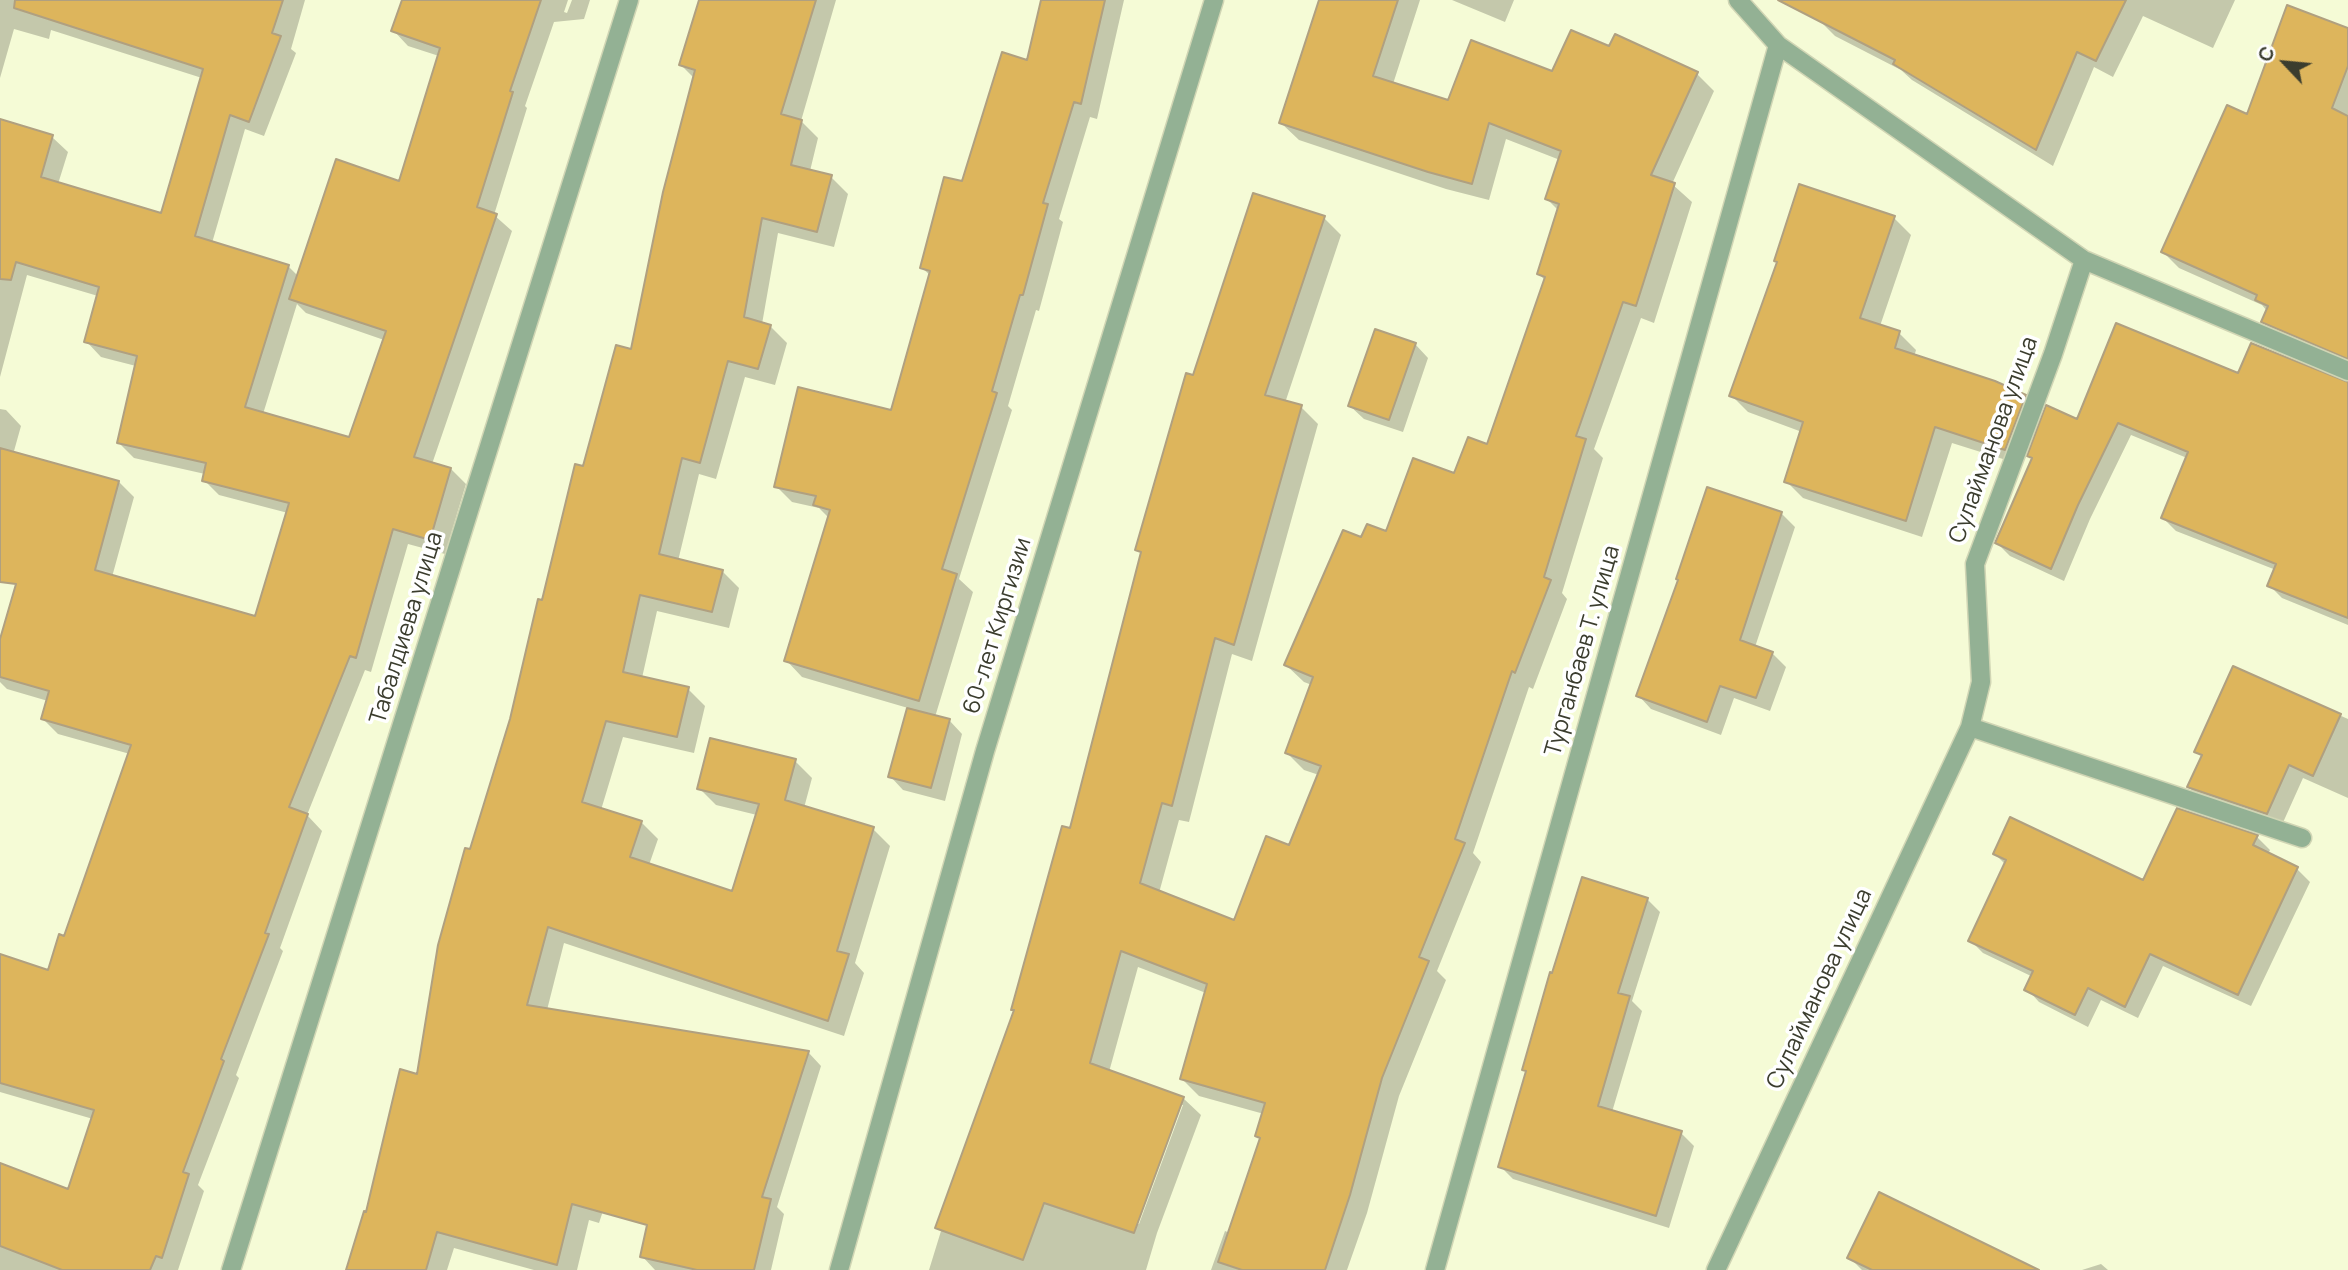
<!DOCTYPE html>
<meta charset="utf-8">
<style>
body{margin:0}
#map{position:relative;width:2348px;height:1270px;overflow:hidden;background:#f5fbd6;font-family:Manrope,sans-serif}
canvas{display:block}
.north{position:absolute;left:2250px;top:28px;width:70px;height:70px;-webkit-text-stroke:5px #fff;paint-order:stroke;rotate:296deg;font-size:19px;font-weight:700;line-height:28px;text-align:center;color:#3b3d2e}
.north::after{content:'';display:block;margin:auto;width:24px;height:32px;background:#3b3d2e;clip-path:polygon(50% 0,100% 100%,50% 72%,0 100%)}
</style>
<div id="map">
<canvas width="2348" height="1270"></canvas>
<div class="north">С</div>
</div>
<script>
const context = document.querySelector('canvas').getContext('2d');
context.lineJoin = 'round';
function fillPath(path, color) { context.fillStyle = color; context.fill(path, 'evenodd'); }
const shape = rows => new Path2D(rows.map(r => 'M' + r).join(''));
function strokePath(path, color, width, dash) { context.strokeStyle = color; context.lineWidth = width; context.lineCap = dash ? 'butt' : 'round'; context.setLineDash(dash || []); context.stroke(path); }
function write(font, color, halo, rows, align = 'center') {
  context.font = font + ' Manrope,sans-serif'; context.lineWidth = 7; context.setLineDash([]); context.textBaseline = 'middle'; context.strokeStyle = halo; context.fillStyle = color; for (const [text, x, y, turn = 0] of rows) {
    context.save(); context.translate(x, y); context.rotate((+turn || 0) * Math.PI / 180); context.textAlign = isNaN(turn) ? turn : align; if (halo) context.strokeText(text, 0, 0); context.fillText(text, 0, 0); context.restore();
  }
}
fillPath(shape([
 [0,0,305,0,291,49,296,53,264,136,245,129,212,243,289,267,298,276,400,183,439,56,408,46,393,30,404,0,568,0,564,12,567,13,572,0,590,0,584,19,554,22,525,106,527,108,494,215,512,231,432,464,451,469,466,484,445,554,408,544,371,672,365,670,307,815,322,831,280,948,283,951,236,1075,239,1078,198,1185,204,1191,178,1270,0,1270,0,1165,69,1192,93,1119,0,1092,0,956,49,972,65,938,130,754,58,734,43,719,48,701,7,689,0,682,0,645,119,482,134,497,112,577,256,618,288,513,219,495,204,480,205,474,134,458,119,443,136,366,101,357,86,341,98,296,27,275,0,377,0,121,52,137,68,152,58,184,162,215,202,78,51,30,49,39,14,29,0,78],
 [297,304,306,313,384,340,350,440,263,414],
 [700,0,836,0,801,121,818,138,810,171,831,177,848,194,834,247,778,233,762,324,770,326,787,343,775,385,745,377,716,479,699,474,678,561,722,571,739,588,729,628,657,611,642,678,688,689,705,706,694,753,623,737,601,810,641,822,658,839,649,865,733,894,757,815,716,805,699,788,795,761,812,778,804,808,873,829,890,846,855,963,864,973,844,1036,564,943,547,1010,659,1042,599,1223,589,1220,577,1270,534,1270,454,1248,447,1270,348,1270,377,1175,419,1076,471,851,512,720,543,602,584,468,633,351,695,79,681,65],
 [1043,0,1124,0,1097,119,1090,117,1059,219,1063,222,1039,311,1036,310,1008,406,1012,410,959,579,973,592,935,717,949,720,962,734,945,801,903,790,890,776,908,708,802,677,786,660,829,518,819,508,792,502,776,486,892,412,931,276,922,268,963,184,1029,62],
 [1321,0,1420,0,1393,84,1450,102,1553,73,1609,49,1697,74,1714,91,1672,184,1692,202,1654,323,1641,318,1594,449,1603,458,1562,593,1567,599,1533,689,1529,687,1473,853,1481,862,1437,971,1446,980,1399,1096,1367,1213,1347,1270,1211,1270,1225,1231,1230,1233,1261,1140,1257,1136,1264,1114,1199,1096,1182,1079,1206,993,1138,967,1109,1072,1183,1098,1201,1115,1157,1233,1146,1270,929,1270,941,1231,937,1228,1015,1011,1013,1009,1072,830,1142,555,1137,549,1194,377,1324,218,1341,235,1285,403,1301,407,1318,424,1252,661,1232,654,1189,822,1179,820,1159,893,1235,922,1290,847,1319,775,1304,770,1287,753,1312,685,1304,682,1286,665,1362,540,1387,534,1488,446,1545,280,1539,274,1559,211,1547,199,1560,160,1506,139,1489,200,1446,189,1299,140,1281,123],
 [1179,1105,1183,1105,1139,1224,1136,1223],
 [1452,0,1514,0,1505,22],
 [1829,0,2235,0,2213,48,2143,16,2113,77,2094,67,2053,166,1912,80,1901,70,1835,36,1818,19],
 [2348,30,2348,367,2279,338,2263,322,2267,311,2262,305,2179,268,2163,252,2248,117],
 [1894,218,1911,235,1880,326,1899,333,1916,350,1914,357,2025,397,2044,416,2078,421,2239,375,2348,389,2348,625,2282,598,2269,585,2276,570,2176,531,2163,518,2187,458,2131,435,2090,519,2064,581,2010,556,1997,543,2033,460,2027,454,2022,465,1952,443,1922,537,1803,498,1786,481,1802,432,1748,412,1731,395,1779,264,1776,261],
 [1415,344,1428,358,1403,432,1364,419,1350,406],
 [0,409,6,410,21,426,2,494,0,494],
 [1781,513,1795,527,1755,647,1772,653,1786,667,1770,711,1734,698,1721,735,1651,709,1638,695,1680,580],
 [2233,668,2348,719,2348,798,2303,778,2281,827,2202,801,2189,787,2203,758,2196,752],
 [2257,837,2270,850,2268,854,2297,869,2310,882,2251,1006,2163,966,2138,1018,2101,1000,2088,1027,2039,1002,2027,989,2033,977,1983,953,1970,940,2006,865,1995,854,2144,882],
 [1647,899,1660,912,1632,1001,1642,1011,1612,1112,1681,1133,1694,1146,1669,1228,1513,1179,1500,1166,1527,1073,1524,1070,1553,975],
 [808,1052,821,1066,777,1207,784,1214,771,1270,655,1270,642,1256],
 [1849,1257,1973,1270,1862,1270],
 [2101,1264,2108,1270,2082,1270]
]), '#0003');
const building = shape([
 [15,0,283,0,272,33,281,36,249,122,230,115,195,236,289,265,245,407,349,437,386,331,289,299,336,159,399,181,440,48,391,31,402,0,541,0,510,91,513,92,477,207,497,214,414,457,451,468,430,540,393,529,356,658,350,656,289,807,308,814,265,933,269,934,221,1059,224,1061,183,1172,189,1174,162,1258,156,1256,150,1270,62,1270,0,1246,0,1163,68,1189,94,1110,0,1083,0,954,48,970,59,934,64,936,131,745,41,719,49,691,0,677,0,639,16,584,0,582,0,448,119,481,95,570,255,616,289,503,202,481,206,463,117,443,137,356,84,342,99,287,16,262,11,280,0,279,0,119,53,135,41,177,161,213,203,69,14,8,15,0],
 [699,0,816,0,781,114,802,120,791,165,832,175,817,232,762,218,744,317,771,325,758,369,728,361,700,463,682,458,659,554,723,570,712,612,640,595,623,672,689,687,677,737,606,721,582,802,642,821,630,857,732,891,759,804,697,789,710,738,796,759,785,800,874,827,837,951,849,954,828,1021,548,927,527,1005,809,1051,762,1197,771,1199,754,1270,697,1270,640,1257,647,1225,572,1204,557,1265,437,1232,426,1270,346,1270,364,1211,366,1212,400,1069,417,1074,438,945,465,848,470,849,510,719,538,599,542,600,575,464,583,466,616,345,631,349,663,192,695,70,679,65,699,0],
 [1041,0,1105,0,1081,104,1074,102,1043,203,1048,204,1023,295,1020,295,992,391,997,393,942,569,957,574,919,701,784,661,830,510,813,505,816,496,774,487,798,387,891,410,930,271,920,268,944,177,962,181,1002,52,1027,60,1041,0],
 [1319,0,1398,0,1373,76,1448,100,1471,40,1552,71,1571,30,1609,46,1615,34,1698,72,1651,175,1675,183,1636,306,1623,302,1576,436,1586,439,1544,577,1551,580,1515,673,1512,671,1455,839,1465,843,1419,957,1429,961,1382,1078,1350,1195,1325,1270,1242,1270,1218,1262,1260,1138,1255,1136,1265,1103,1180,1079,1207,984,1121,951,1090,1063,1184,1097,1134,1233,1044,1203,1023,1260,935,1228,1014,1010,1011,1010,1062,826,1070,828,1141,552,1135,550,1186,373,1193,375,1253,193,1325,216,1265,395,1302,405,1234,645,1215,638,1172,806,1162,803,1140,883,1234,920,1266,836,1289,845,1321,766,1285,753,1313,677,1284,665,1343,530,1361,537,1367,524,1386,531,1413,458,1454,473,1468,437,1487,444,1545,277,1537,274,1559,204,1545,199,1561,151,1489,123,1472,184,1428,172,1279,123,1319,0],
 [1778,0,2126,0,2096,61,2077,52,2036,150,1893,64,1895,60,1778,0],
 [2287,5,2348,28,2348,66,2332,108,2348,116,2348,359,2261,322,2268,306,2255,300,2257,295,2161,252,2227,105,2247,114,2287,5],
 [1799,184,1895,216,1860,318,1900,331,1895,348,1995,381,2026,395,2005,450,1935,427,1906,521,1784,482,1803,422,1729,396,1777,262,1774,261,1799,184],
 [2116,323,2238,373,2251,343,2348,382,2348,618,2267,586,2276,564,2161,518,2188,452,2118,423,2078,505,2051,569,1995,543,2032,458,2027,456,2046,405,2077,419,2116,323],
 [1375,329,1416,343,1389,420,1348,406,1375,329],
 [1707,487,1782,512,1740,640,1773,652,1756,698,1720,686,1707,722,1636,696,1678,580,1676,579,1707,487],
 [2233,666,2341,714,2313,776,2289,765,2267,814,2187,787,2202,755,2194,752,2233,666],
 [907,708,950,719,931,788,888,777,907,708],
 [2177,808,2258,835,2253,845,2298,867,2238,995,2150,954,2125,1007,2088,988,2075,1015,2024,990,2033,971,1968,941,2006,860,1993,854,2010,817,2143,880,2177,808],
 [1582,877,1648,898,1618,993,1630,996,1598,1106,1682,1131,1656,1216,1498,1167,1526,1071,1522,1070,1550,972,1552,973,1582,877],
 [1879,1192,2039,1270,1872,1270,1847,1258,1879,1192]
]);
fillPath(building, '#ddb55c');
strokePath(building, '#b0a080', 2);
const minor = shape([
 [2084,260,2348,371],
 [1970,727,2302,838],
 [231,1270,629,0],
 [839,1270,985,751,1214,0],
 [1435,1270,1778,45],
 [1716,1270,1970,727,1981,682,1975,564,2053,354,2084,260,1778,45,1738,0]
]);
strokePath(minor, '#d0d5b4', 21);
strokePath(minor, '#93b194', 18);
write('23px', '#3b3d2e', '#fff', [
 ["Сулайманова улица",1994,440,-70],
 ["60-лет Киргизии",998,626,-73],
 ["Табалдиева улица",407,628,-73],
 ["Турганбаев Т. улица",1583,651,-74],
 ["Сулайманова улица",1820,989,-65]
]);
</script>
